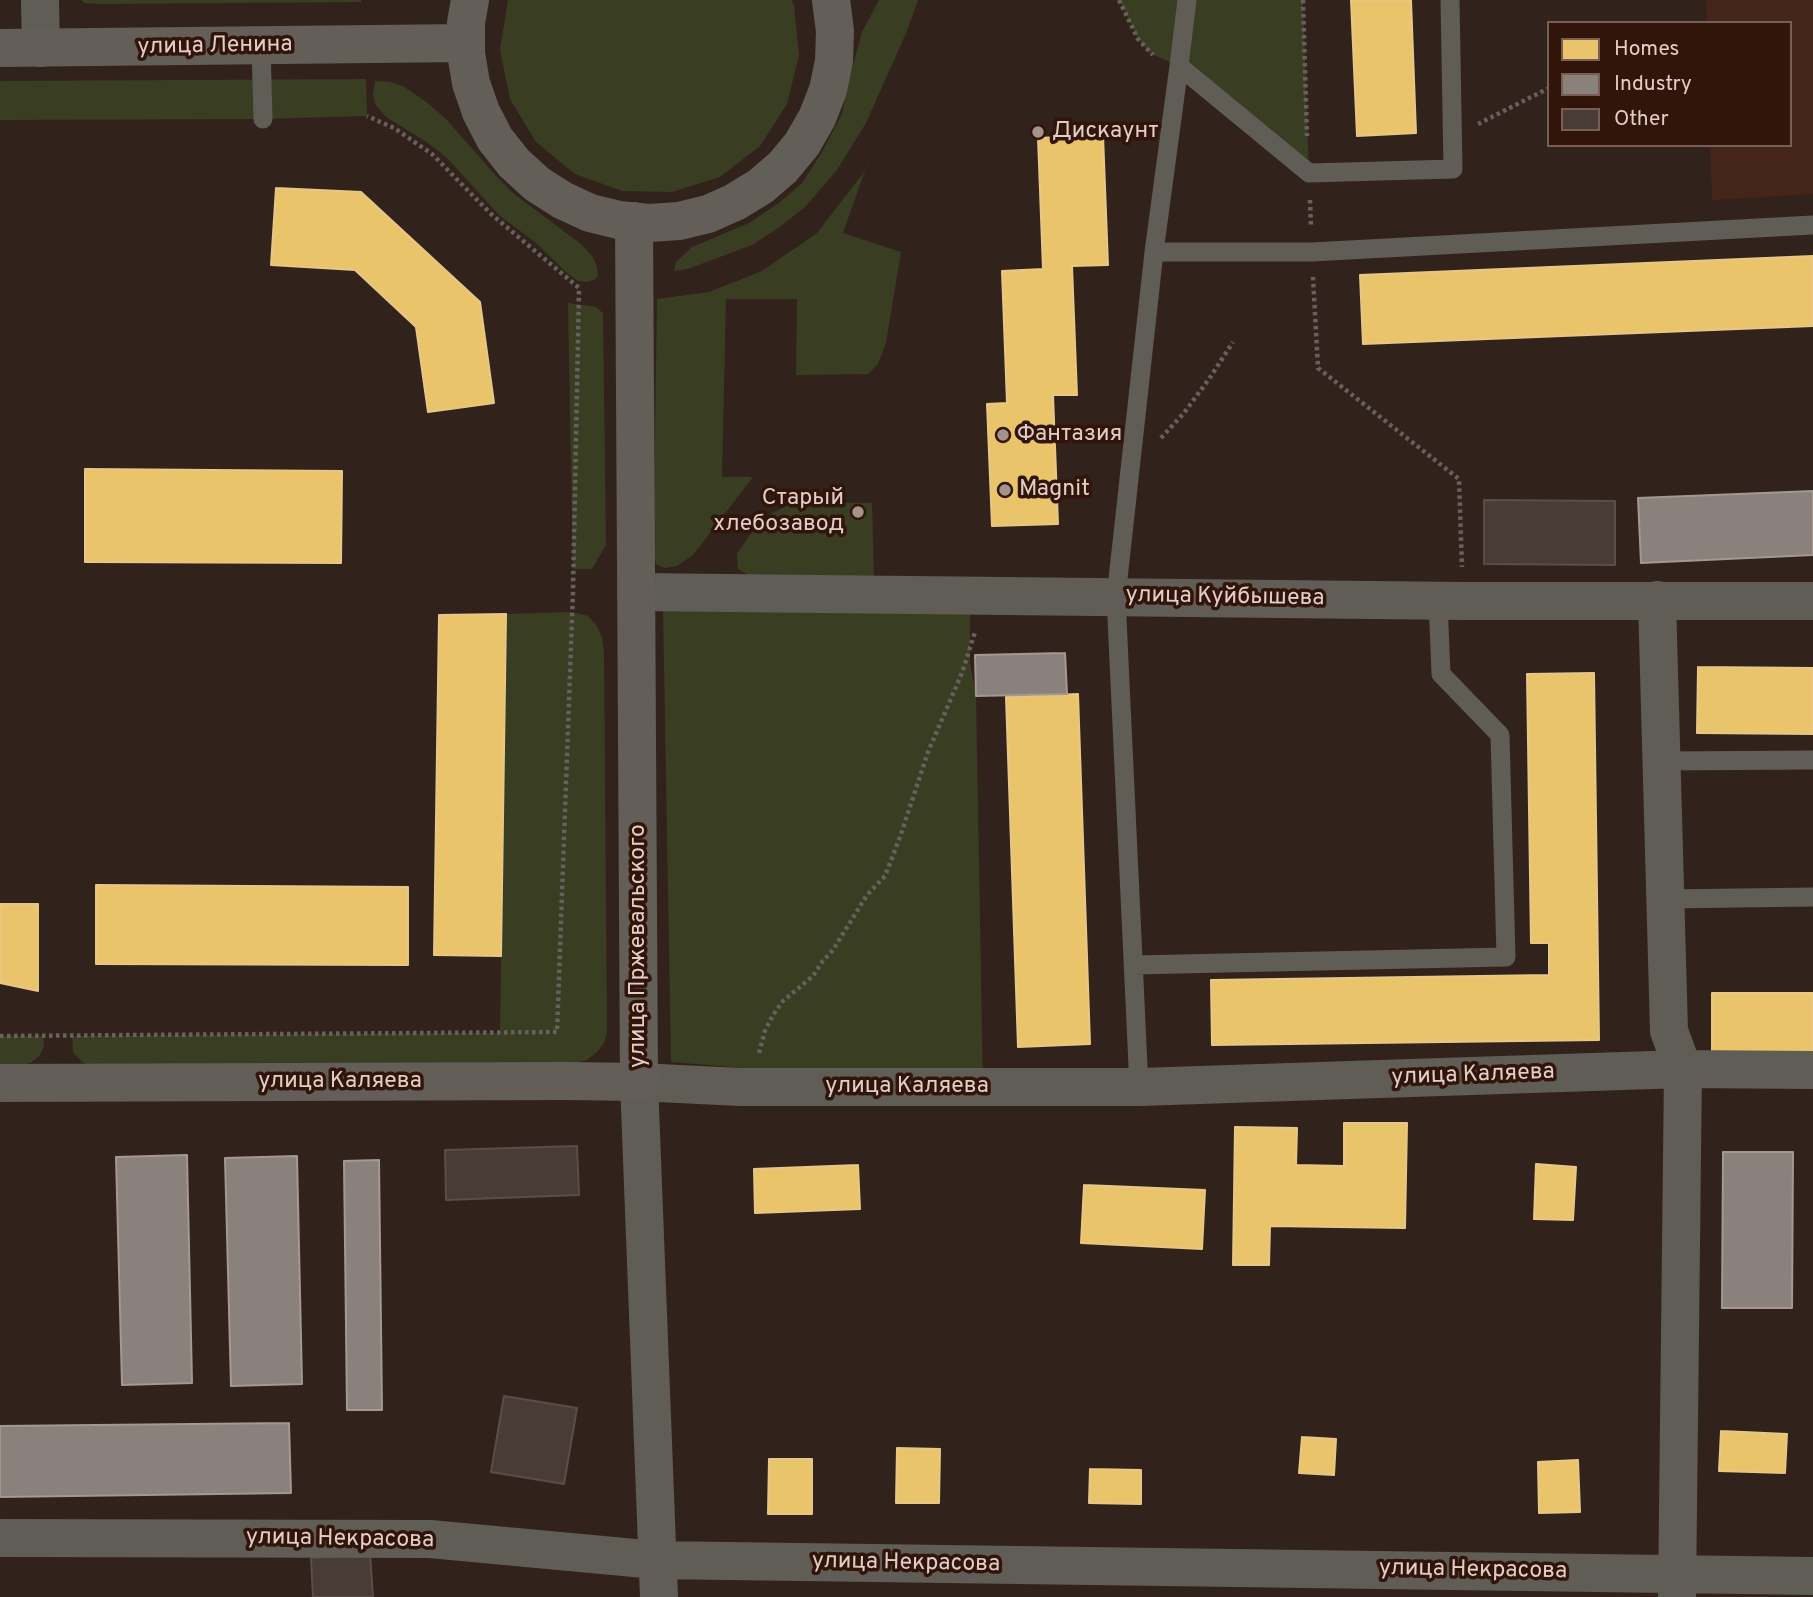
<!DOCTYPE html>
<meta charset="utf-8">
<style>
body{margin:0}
#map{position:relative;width:1813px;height:1597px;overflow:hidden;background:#32221c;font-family:Overpass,sans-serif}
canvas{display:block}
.legend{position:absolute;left:1547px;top:21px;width:245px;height:126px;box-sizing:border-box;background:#31150a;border:2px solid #785f56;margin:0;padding:9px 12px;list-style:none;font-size:21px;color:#e2cec7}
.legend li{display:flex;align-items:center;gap:14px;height:35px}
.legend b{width:35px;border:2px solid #785f56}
</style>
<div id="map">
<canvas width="1813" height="1597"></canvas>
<ul class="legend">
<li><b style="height:19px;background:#e9c46a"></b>Homes</li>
<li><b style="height:19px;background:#8a817c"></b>Industry</li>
<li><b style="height:19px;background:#493b36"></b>Other</li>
</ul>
</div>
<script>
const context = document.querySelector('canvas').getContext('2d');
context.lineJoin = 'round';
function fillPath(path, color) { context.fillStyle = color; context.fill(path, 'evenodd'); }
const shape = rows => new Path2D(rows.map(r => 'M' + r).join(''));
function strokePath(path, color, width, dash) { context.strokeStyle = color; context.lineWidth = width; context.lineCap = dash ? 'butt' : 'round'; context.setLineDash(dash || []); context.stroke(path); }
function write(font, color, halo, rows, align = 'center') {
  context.font = font + ' Overpass,sans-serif'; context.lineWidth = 7; context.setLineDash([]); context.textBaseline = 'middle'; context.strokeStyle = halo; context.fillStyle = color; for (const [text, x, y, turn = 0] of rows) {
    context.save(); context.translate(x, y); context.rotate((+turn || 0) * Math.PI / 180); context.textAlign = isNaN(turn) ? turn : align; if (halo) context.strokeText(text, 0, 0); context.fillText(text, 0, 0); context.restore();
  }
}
fillPath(shape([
 [1706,0,1813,0,1813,194,1712,200,1710,145,1790,145,1790,23,1707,23]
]), '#452518');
fillPath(shape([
 [81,0,361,0,361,2,100,4,85,3],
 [508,0,791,0,794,5,799,55,787,104,760,146,720,177,672,192,622,191,575,174,536,142,510,99,500,50],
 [879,0,918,0,907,31,866,123,837,170,805,207,781,226,752,245,688,269,674,271,676,262,692,247,749,223,780,202,802,183,822,152,842,114,850,76,862,32],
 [1119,0,1303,0,1309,173,1179,66,1151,54,1138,39],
 [366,79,367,116,263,119,0,120,0,81],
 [375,81,390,82,403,86,429,104,447,120,496,176,513,193,581,244,593,257,597,267,598,276,594,280,587,282,578,281,567,273,535,242,500,216,446,157,428,143,386,117,375,104,373,95],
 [876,139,843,233,901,252,886,343,878,364,868,374,796,375,797,299,726,299,722,477,753,477,693,555,677,566,665,568,657,565,653,556,657,299,709,292,762,271,817,233,864,172],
 [568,303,596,307,603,313,606,545,592,569,573,569],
 [795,502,872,503,874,577,748,575,738,569,737,554,749,536,772,513],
 [663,607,970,607,970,663,976,696,983,1088,671,1062],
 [572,612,588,616,596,625,602,637,604,652,607,1032,604,1043,597,1052,587,1060,575,1063,91,1066,82,1062,73,1052,72,1036,500,1033,506,614],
 [0,1036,43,1036,44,1047,39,1056,32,1062,19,1067,0,1067]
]), '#393d22');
const homes = shape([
 [1351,0,1411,0,1416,133,1357,136,1351,0],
 [1103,135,1108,265,1072,266,1077,395,1053,395,1058,524,992,526,987,404,1007,403,1002,271,1043,269,1038,138,1103,135],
 [276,188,361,192,480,302,494,403,428,412,416,327,355,270,271,265,276,188],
 [1813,256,1813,326,1363,344,1360,275,1813,256],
 [85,469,342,471,341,563,85,562,85,469],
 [506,614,501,956,434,955,439,615,506,614],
 [1698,667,1813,668,1813,734,1697,733,1698,667],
 [1594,673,1599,1040,1212,1045,1211,980,1549,975,1549,943,1531,943,1527,674,1594,673],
 [1078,694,1090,1044,1018,1047,1006,697,1078,694],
 [96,885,408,887,408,965,96,964,96,885],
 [0,904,38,904,38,991,0,983,0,904],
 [1712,993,1813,993,1813,1052,1712,1053,1712,993],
 [1344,1123,1407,1123,1405,1228,1270,1226,1269,1265,1233,1265,1235,1127,1297,1128,1296,1165,1344,1166,1344,1123],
 [1536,1164,1576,1167,1573,1220,1534,1219,1536,1164],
 [858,1165,860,1209,755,1213,754,1169,858,1165],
 [1084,1185,1205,1190,1202,1249,1081,1243,1084,1185],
 [1721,1431,1787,1434,1785,1473,1719,1471,1721,1431],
 [1302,1437,1336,1439,1334,1475,1299,1473,1302,1437],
 [897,1448,940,1449,939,1503,896,1503,897,1448],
 [769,1459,812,1459,812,1514,768,1514,769,1459],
 [1578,1460,1580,1512,1539,1513,1538,1462,1578,1460],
 [1090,1469,1141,1470,1141,1504,1089,1503,1090,1469]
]);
fillPath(homes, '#e9c46a');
strokePath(homes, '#e7c786', 2);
const industry = shape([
 [1813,491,1813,555,1641,563,1638,498,1813,491],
 [1065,653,1067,694,976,696,975,655,1065,653],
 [1723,1152,1793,1152,1792,1308,1722,1308,1723,1152],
 [187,1155,192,1383,122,1385,116,1157,187,1155],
 [297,1156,302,1384,231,1386,225,1158,297,1156],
 [379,1160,382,1410,347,1410,344,1161,379,1160],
 [289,1423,291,1493,0,1497,0,1426,289,1423]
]);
fillPath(industry, '#8a817c');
strokePath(industry, '#a49892', 2);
const building = shape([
 [1484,500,1615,501,1615,565,1484,564,1484,500],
 [577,1146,579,1195,446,1200,445,1150,577,1146],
 [504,1396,577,1408,564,1484,491,1472,504,1396],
 [370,1554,373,1597,313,1597,311,1558,370,1554]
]);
fillPath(building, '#493b36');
strokePath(building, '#5b4d48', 2);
strokePath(shape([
 [1119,0,1138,39,1153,55],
 [1303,0,1307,136],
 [1478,124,1549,88],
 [1310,200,1311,226],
 [1313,277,1318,368,1459,479,1462,567],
 [1161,438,1184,413,1209,379,1233,342],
 [0,1036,557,1032,573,591,579,288,490,213,432,154,394,128,367,116],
 [759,1053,765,1031,773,1015,783,1001,813,976,822,962,833,950,867,895,885,876,900,837,928,752,962,673,975,632]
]), '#67605c', 4.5, [3.5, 3.5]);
strokePath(shape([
 [1187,0,1179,66,1309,173,1453,169,1450,0],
 [261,46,263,119],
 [1154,252,1179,66],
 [1662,761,1813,760],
 [1666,899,1813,897],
 [1133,965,1506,957,1500,735,1441,674,1438,601],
 [1139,1087,1116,597,1154,252,1312,252,1813,225]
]), '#605c56', 19);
strokePath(shape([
 [40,0,41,48],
 [636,592,1463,601,1813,601],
 [1657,600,1669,1031,1683,1069,1677,1597],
 [0,1538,430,1539,656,1560,1813,1576],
 [659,1597,639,1082,740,1087,1139,1087,1683,1069,1813,1070]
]), '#605c56', 38);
strokePath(shape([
 [470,0,466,23,466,53,471,83,481,112,495,139,514,163,537,184,562,200,590,213,619,220,649,223,679,221,708,214,735,202,761,186,783,167,802,144,817,118,828,90,834,61,835,31,831,0],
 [0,48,466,43],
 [0,1083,566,1081,639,1082,634,221]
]), '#635e58', 38);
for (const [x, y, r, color] of [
 [1038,132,7,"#a4928b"],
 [1003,435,7,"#a4928b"],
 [1005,490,7,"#a4928b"],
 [858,512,7,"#a4928b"]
]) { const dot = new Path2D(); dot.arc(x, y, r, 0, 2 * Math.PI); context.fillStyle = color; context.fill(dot); strokePath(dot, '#31150a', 2.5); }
write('23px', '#e2cec7', '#31150a', [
 ["улица Ленина",215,47,-1],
 ["улица Куйбышева",1225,598,1],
 ["улица Пржевальского",639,946,-90],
 ["улица Каляева",1473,1076,-2],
 ["улица Каляева",340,1082],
 ["улица Каляева",907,1087],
 ["улица Некрасова",340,1540,1],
 ["улица Некрасова",906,1564,1],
 ["улица Некрасова",1473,1571,1]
]);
write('23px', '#e2cec7', '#31150a', [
 ["Дискаунт",1052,132],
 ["Фантазия",1017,435],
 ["Magnit",1019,490],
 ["Старый",844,499,"right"],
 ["хлебозавод",844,525,"right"]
], 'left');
</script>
